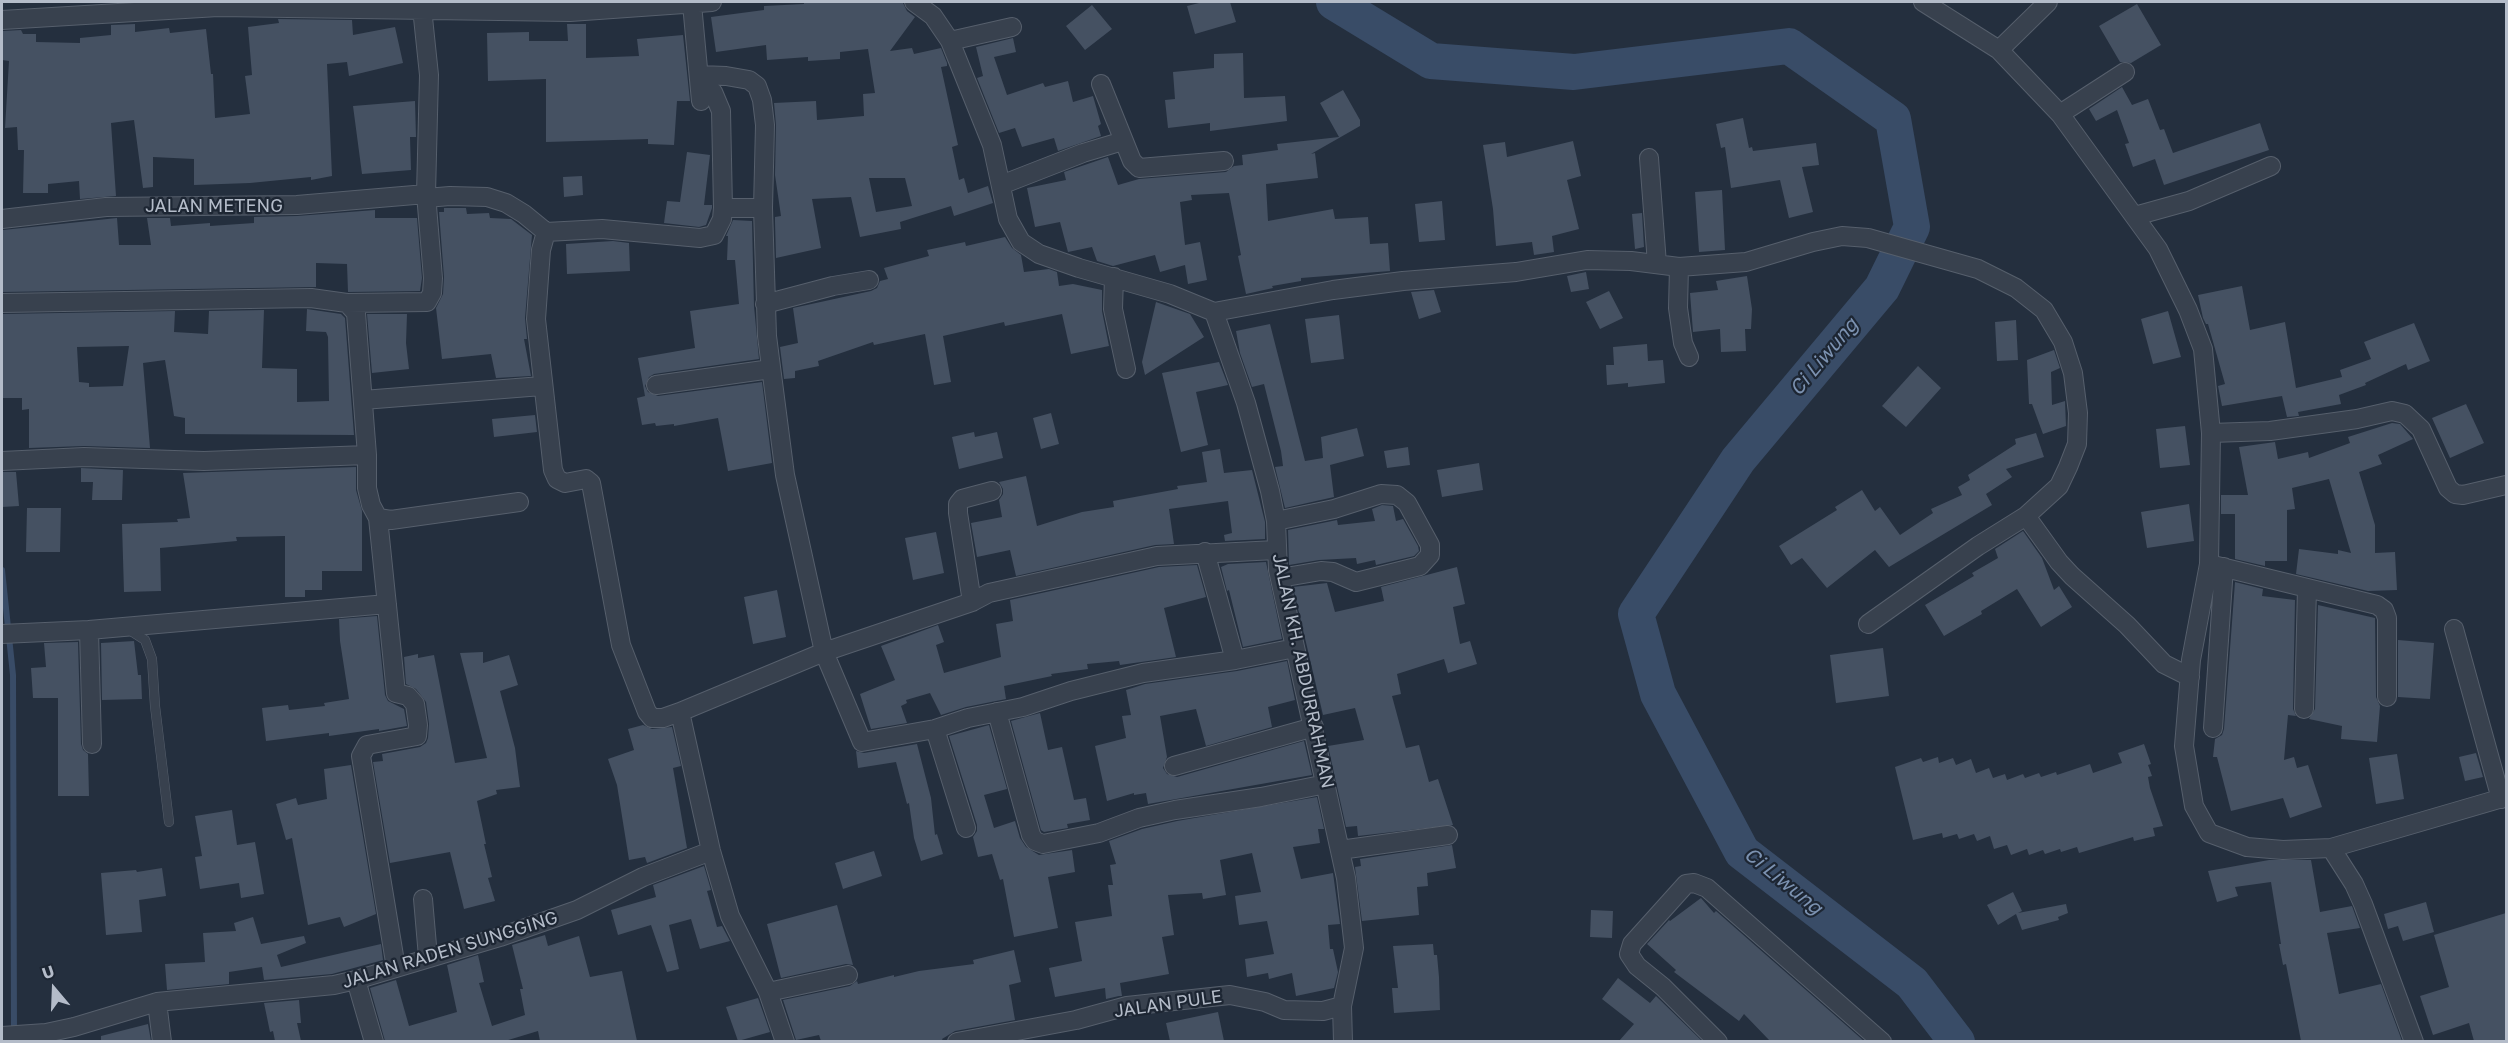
<!DOCTYPE html>
<style>
body{margin:0}
#map{position:relative;width:2508px;height:1043px;overflow:hidden;background:#242f3e;font-family:"Golos Text",sans-serif}
canvas{display:block}
.frame{position:absolute;inset:0;border:3px solid #b4bcc9;pointer-events:none}
.north{position:absolute;left:24px;top:959px;width:60px;height:60px;-webkit-text-stroke:4px #1d2633;paint-order:stroke;rotate:341deg;font-size:16px;font-weight:700;line-height:24px;text-align:center;color:#b4bcc9}
.north::after{content:'';display:block;margin:auto;width:21px;height:27px;background:#b4bcc9;clip-path:polygon(50% 0,100% 100%,50% 72%,0 100%)}
</style>
<div id="map">
<canvas width="2508" height="1043"></canvas>
<div class="frame"></div>
<div class="north">U</div>
</div>
<script>
const context = document.querySelector('canvas').getContext('2d');
context.lineJoin = 'round';
const shape = rows => new Path2D(rows.map(r => 'M' + r).join(''));
function strokePath(path, color, width, dash) { context.strokeStyle = color; context.lineWidth = width; context.lineCap = dash ? 'butt' : 'round'; context.setLineDash(dash || []); context.stroke(path); }
function fillPath(path, color) { context.fillStyle = color; context.fill(path, 'evenodd'); }
function write(font, color, halo, rows, align = 'center') {
  context.font = font + ' "Golos Text",sans-serif'; context.lineWidth = 4.5; context.setLineDash([]); context.textBaseline = 'middle'; context.strokeStyle = halo; context.fillStyle = color; for (const [text, x, y, turn = 0] of rows) {
    context.save(); context.translate(x, y); context.rotate((+turn || 0) * Math.PI / 180); context.textAlign = isNaN(turn) ? turn : align; if (halo) context.strokeText(text, 0, 0); context.fillText(text, 0, 0); context.restore();
  }
}
strokePath(shape([
 [2,570,13,675,14,1032]
]), '#394c67', 6);
strokePath(shape([
 [1334,2,1431,61,1574,72,1789,46,1893,119,1912,227,1882,288,1738,460,1636,614,1658,694,1742,852,1912,983,1957,1042]
]), '#394c67', 36);
fillPath(shape([
 [804,2,903,3,907,11,915,17,890,51,912,48,914,54,941,48,947,63,947,66,941,67,958,145,952,147,959,180,964,178,968,193,988,186,993,203,954,216,951,206,900,222,901,229,860,237,851,197,812,199,821,248,776,258,775,222,775,217,781,216,775,175,776,125,774,103,816,101,817,120,864,116,863,94,875,93,868,49,840,52,840,59,808,61,808,57,767,60,766,45,716,52,711,17,764,10,764,6,804,4],
 [869,178,905,178,912,206,876,212],
 [1203,2,1230,2,1236,22,1195,34,1187,6],
 [2137,4,2161,45,2131,63,2120,62,2099,26],
 [1092,5,1112,29,1085,50,1066,26],
 [278,19,352,20,353,35,395,27,403,63,349,76,347,62,327,64,332,176,311,180,311,177,250,183,194,185,194,159,153,157,153,187,143,188,134,120,111,123,116,196,80,199,79,181,48,184,48,193,23,193,24,150,18,150,17,127,5,128,9,61,2,60,3,31,21,30,23,34,36,34,36,42,80,43,80,38,111,35,111,25,135,24,135,32,169,28,170,33,206,29,211,74,213,74,215,118,250,114,245,76,252,75,248,27,279,23],
 [567,24,586,24,586,58,639,56,637,39,683,35,690,101,677,101,674,145,648,144,648,139,546,142,546,79,488,81,487,33,529,32,529,41,568,41],
 [1013,38,1016,52,994,57,1007,95,1043,83,1045,87,1068,81,1073,102,1093,96,1101,124,1098,126,1101,136,1058,151,1054,138,1022,147,1015,128,999,133,977,78,983,76,976,47],
 [1243,53,1244,98,1285,96,1287,121,1210,131,1210,123,1168,128,1165,100,1175,99,1173,72,1214,68,1214,54],
 [2122,87,2132,105,2148,99,2160,130,2164,129,2173,153,2260,123,2269,150,2164,185,2155,159,2133,167,2125,144,2129,143,2117,110,2096,121,2089,109],
 [1343,90,1360,120,1360,126,1311,154,1315,153,1318,178,1266,184,1268,221,1333,209,1335,219,1368,217,1370,244,1388,243,1390,271,1301,278,1301,281,1272,286,1273,288,1246,294,1238,256,1241,255,1229,193,1191,195,1192,200,1180,202,1185,245,1200,242,1207,280,1188,284,1185,265,1160,272,1155,255,1113,266,1097,261,1092,247,1068,252,1060,222,1035,227,1027,188,1066,180,1064,172,1108,157,1118,185,1139,179,1226,172,1234,166,1243,165,1242,155,1278,150,1277,144,1339,137,1320,103],
 [415,101,416,137,410,137,411,170,362,174,353,106],
 [1743,118,1749,148,1752,147,1753,151,1816,143,1819,165,1802,167,1813,212,1789,218,1780,180,1731,188,1725,147,1721,148,1716,124],
 [1573,141,1581,176,1567,180,1579,229,1552,236,1554,252,1534,255,1532,242,1496,246,1493,209,1483,145,1505,142,1507,157],
 [687,152,710,155,704,205,712,205,712,208,706,225,699,227,664,223,667,201,680,202],
 [582,176,583,195,564,197,563,177],
 [1722,190,1725,250,1699,252,1695,192],
 [1442,201,1445,240,1419,242,1415,204],
 [444,208,466,208,467,214,489,213,490,218,511,219,532,235,525,318,527,339,524,339,531,376,496,378,491,354,442,359,436,308,443,294,444,277,439,212,444,212],
 [375,210,375,218,417,218,422,278,420,291,348,292,347,264,316,263,316,287,2,292,3,230,117,218,119,245,151,245,147,218,170,218,171,226,210,223,210,226,254,223,254,217,297,216],
 [1642,213,1644,247,1635,249,1632,214],
 [733,220,752,221,754,306,759,359,654,374,649,377,645,386,648,392,658,396,762,382,772,463,728,471,718,418,674,426,674,424,656,426,655,423,642,425,637,398,645,396,638,358,695,348,690,311,739,304,735,260,727,260,728,236,726,236],
 [1005,237,1012,248,1021,255,1024,272,1049,269,1057,272,1059,286,1073,284,1102,290,1102,311,1109,346,1071,354,1062,314,1005,326,1004,322,943,336,951,382,934,385,925,334,874,345,873,342,818,361,819,366,795,371,795,378,784,379,780,347,798,343,793,308,871,291,877,288,880,281,888,279,884,268,929,256,927,250,965,242,966,246],
 [613,241,629,243,630,271,567,274,566,244],
 [1586,272,1589,289,1571,292,1567,276],
 [1747,276,1752,309,1751,329,1745,329,1746,351,1721,352,1720,329,1693,332,1690,293,1718,290,1716,281],
 [2242,286,2250,330,2285,322,2296,388,2342,377,2340,370,2371,359,2364,342,2414,323,2430,361,2408,370,2406,364,2365,383,2366,385,2339,395,2341,404,2298,412,2299,416,2287,417,2282,396,2222,406,2218,386,2225,384,2208,324,2206,324,2203,318,2198,295],
 [1434,290,1441,312,1419,319,1411,292],
 [1609,291,1623,318,1600,329,1586,302],
 [1156,302,1190,314,1204,337,1145,375,1142,362],
 [307,309,341,314,345,318,354,435,185,434,185,418,174,416,165,360,143,363,150,448,84,446,29,448,29,409,22,410,22,398,2,398,2,314,175,311,174,332,208,334,209,311,264,310,262,368,297,369,297,402,329,401,328,337,326,332,306,331],
 [129,346,123,386,89,387,89,383,79,382,77,347],
 [2168,311,2181,357,2153,364,2141,319],
 [367,314,407,314,406,343,409,369,372,373],
 [1339,315,1344,359,1311,363,1305,319],
 [2016,320,2018,360,1997,361,1995,322],
 [1270,324,1305,461,1323,458,1321,437,1357,428,1364,456,1330,465,1334,497,1285,508,1275,467,1283,466,1281,451,1264,384,1252,387,1240,353,1236,331],
 [1647,344,1648,361,1663,360,1665,383,1628,387,1628,383,1607,385,1606,365,1614,365,1613,347],
 [2054,350,2060,368,2051,372,2052,405,2065,401,2066,426,2043,434,2032,404,2029,404,2027,360],
 [1219,362,1228,385,1196,392,1208,445,1181,452,1162,373],
 [1918,366,1941,388,1906,427,1882,406],
 [2466,404,2484,443,2450,458,2432,418],
 [1051,413,1059,444,1041,449,1033,418],
 [535,415,537,432,494,437,492,419],
 [2392,423,2400,424,2413,439,2378,455,2382,464,2359,472,2375,525,2375,553,2395,552,2397,590,2368,591,2296,574,2299,549,2338,554,2338,550,2351,553,2329,479,2292,488,2295,509,2287,510,2287,561,2265,561,2265,566,2235,559,2235,514,2221,514,2221,495,2248,495,2239,447,2275,442,2278,459,2308,452,2309,458,2350,443,2348,437],
 [2185,426,2190,465,2160,468,2156,429],
 [974,432,975,437,997,432,1003,458,959,469,952,437],
 [2036,433,2044,457,2006,469,2012,477,1986,494,1992,505,1889,567,1875,550,1827,588,1802,558,1791,565,1779,546,1837,510,1835,507,1862,490,1875,511,1880,507,1900,535,1933,513,1931,509,1962,495,1958,487,1970,480,1968,475,2016,444,2015,439],
 [1408,447,1410,465,1387,468,1384,451],
 [1220,449,1224,473,1252,470,1265,522,1265,539,1225,541,1224,535,1232,533,1228,501,1169,509,1174,544,1155,545,1016,576,1010,550,977,557,971,523,1002,517,999,500,1003,494,1003,489,999,482,1026,476,1037,526,1082,512,1114,507,1113,501,1178,489,1177,486,1207,482,1202,452],
 [1479,463,1483,490,1442,497,1437,470],
 [356,467,356,490,362,511,362,571,322,571,322,590,305,590,305,597,285,597,285,536,236,537,237,541,160,548,161,591,124,592,122,524,178,522,177,519,190,518,183,473],
 [81,468,123,470,122,500,92,500,93,482,81,482],
 [2,472,16,472,19,506,2,507],
 [2189,504,2194,541,2147,548,2141,512],
 [1382,505,1393,506,1396,521,1403,519,1418,546,1419,551,1414,556,1376,565,1375,560,1357,564,1356,558,1319,560,1289,565,1288,530,1337,520,1338,525,1375,521,1372,509],
 [27,508,61,508,60,552,26,552],
 [2023,531,2042,558,2054,590,2059,586,2072,607,2041,627,2017,589,1981,611,1982,614,1944,636,1925,605,1974,576,1972,573,1998,558,1995,549],
 [936,532,944,573,913,580,905,538],
 [1266,562,1282,639,1243,647,1229,590,1227,591,1221,567,1228,564],
 [1197,565,1206,597,1164,608,1176,657,1120,665,1119,661,1087,664,1088,669,1051,674,1052,676,1004,686,1006,699,966,707,941,715,930,693,906,700,907,703,901,706,907,723,871,729,860,694,895,680,881,646,938,625,944,642,936,645,944,673,1001,657,996,624,1013,621,1010,600,1159,567],
 [1457,567,1465,604,1453,607,1460,644,1470,641,1477,664,1448,673,1444,659,1397,674,1401,694,1392,696,1406,748,1419,745,1429,782,1438,779,1453,825,1358,836,1357,826,1346,827,1328,746,1364,740,1355,708,1323,715,1293,587,1327,583,1335,612,1384,601,1381,587],
 [2235,582,2263,589,2262,596,2295,600,2293,709,2296,716,2288,715,2284,760,2294,757,2297,768,2308,765,2322,807,2290,818,2283,798,2231,811,2217,757,2213,757,2215,739,2222,735,2224,729],
 [777,590,786,637,753,644,744,597],
 [2318,605,2375,618,2376,697,2380,706,2377,742,2341,739,2342,726,2309,719,2315,709],
 [377,616,385,695,388,701,404,709,407,726,379,731,379,729,329,736,329,733,266,741,262,708,288,705,289,710,325,706,324,703,349,699,340,641,339,619],
 [2398,640,2434,643,2430,699,2398,697],
 [134,641,138,675,141,675,142,699,102,700,101,643],
 [78,642,81,744,83,750,88,754,89,796,58,796,58,698,33,698,31,668,46,667,44,643],
 [1883,648,1889,696,1836,703,1830,655],
 [483,652,483,663,509,655,518,685,500,691,515,748,520,787,496,790,497,794,477,801,486,844,484,844,492,877,488,878,495,901,464,909,450,852,390,863,373,762,383,761,382,754,420,747,426,743,428,738,429,724,426,702,416,689,406,684,404,657,418,654,418,658,434,655,455,763,487,758,460,653],
 [1287,661,1295,700,1268,707,1272,727,1206,746,1196,709,1160,716,1167,757,1163,768,1167,774,1177,777,1304,741,1312,775,1148,804,1146,793,1134,795,1134,793,1107,801,1095,746,1126,738,1122,716,1131,715,1126,690,1145,684,1237,671],
 [1040,713,1048,750,1062,747,1074,800,1086,798,1090,820,1067,824,1068,828,1044,832,1041,830,1011,721],
 [643,725,652,729,672,727,681,766,673,768,687,848,647,863,645,857,629,860,617,785,608,759,634,750,628,729],
 [989,725,1007,789,984,795,994,828,1015,821,1020,838,1026,847,1039,855,1072,850,1075,872,1048,877,1058,928,1014,937,1003,879,1000,880,992,854,978,857,973,837,977,831,977,825,949,736],
 [917,744,931,798,935,835,937,834,943,854,921,861,914,838,909,803,907,804,896,762,858,768,856,751,864,753],
 [2144,744,2151,764,2148,765,2152,776,2148,777,2150,788,2163,826,2153,828,2155,836,2134,841,2133,837,2079,853,2077,847,2061,852,2060,849,2045,854,2043,850,2029,855,2027,849,2011,855,2007,845,1994,849,1990,836,1977,841,1974,834,1959,839,1957,834,1943,838,1942,833,1913,840,1895,767,1921,758,1923,762,1938,757,1939,763,1953,758,1956,765,1971,759,1976,773,1989,768,1993,778,2005,774,2007,780,2023,774,2025,778,2039,773,2041,777,2056,772,2057,775,2090,764,2093,773,2122,763,2118,753],
 [2476,753,2483,777,2465,781,2459,757],
 [2397,754,2404,799,2376,804,2369,758],
 [351,765,376,914,344,927,340,917,308,925,292,838,286,840,276,804,296,798,298,805,327,799,324,769],
 [1317,797,1324,829,1318,829,1320,843,1293,847,1301,879,1333,873,1340,924,1328,925,1330,949,1333,949,1338,972,1334,988,1296,996,1292,973,1269,979,1268,973,1247,977,1245,959,1274,954,1267,921,1239,925,1235,896,1261,892,1252,853,1220,860,1226,895,1203,899,1202,893,1168,895,1174,935,1162,937,1169,974,1120,983,1122,996,1119,996,1106,999,1105,988,1055,997,1049,968,1082,961,1075,922,1112,916,1108,885,1113,885,1110,865,1116,864,1109,841,1142,829,1177,821],
 [232,810,237,845,255,842,264,894,241,898,239,883,200,889,195,857,202,856,195,816],
 [1452,845,1456,868,1427,873,1428,886,1417,887,1419,915,1362,921,1355,867,1361,866,1360,859],
 [874,851,882,876,843,889,835,863],
 [2269,860,2311,860,2320,912,2352,906,2360,928,2327,933,2339,994,2381,984,2402,1041,2301,1041,2286,964,2283,965,2279,944,2281,944,2271,882,2235,887,2238,896,2217,902,2208,871],
 [704,866,711,890,707,891,717,927,722,926,730,941,700,949,691,919,669,925,679,969,667,972,651,925,618,935,611,910,656,897,653,885],
 [162,868,166,896,139,900,142,932,106,935,101,873,136,870,137,872],
 [2013,892,2022,911,2018,913,2066,904,2068,913,2058,917,2059,920,2022,930,2016,914,1998,925,1987,905],
 [1701,898,1714,913,1716,911,1864,1041,1770,1041,1744,1014,1739,1021,1674,972,1676,970,1647,944,1669,920,1670,921],
 [2426,902,2434,932,2403,941,2398,926,2388,929,2384,914],
 [837,905,853,965,846,964,781,978,767,924],
 [1591,910,1613,911,1612,938,1590,937],
 [2506,913,2506,1041,2474,1041,2469,1023,2433,1035,2420,996,2449,987,2434,935],
 [253,917,261,944,304,936,306,943,277,955,281,967,381,944,383,960,332,974,264,980,262,967,229,972,229,984,167,990,165,964,205,962,203,933,236,931,234,923],
 [545,935,548,946,579,936,590,977,622,971,637,1041,540,1041,538,1031,505,1041,385,1041,370,988,396,980,409,1026,457,1012,447,965,478,955,484,982,479,983,492,1026,525,1015,520,989,523,989,512,945],
 [1433,944,1434,955,1437,955,1439,977,1440,1010,1394,1013,1392,988,1398,988,1393,946],
 [1014,950,1021,982,1009,985,1015,1020,955,1031,942,1039,943,1041,821,1041,819,1035,796,1040,783,1000,850,986,857,981,858,984,894,975,894,977,919,971,974,964,973,960],
 [1618,978,1650,1003,1656,996,1702,1041,1619,1041,1634,1024,1602,999],
 [758,998,770,1032,738,1041,726,1007],
 [299,1000,301,1023,297,1023,301,1041,275,1041,273,1031,270,1032,264,1003],
 [1218,1012,1224,1041,1170,1041,1166,1023],
 [148,1024,151,1041,101,1041,101,1036]
]), '#455162');
const service = shape([
 [128,629,145,640,152,659,155,706,169,822]
]);
const minor = shape([
 [914,2,933,16,950,41,992,145,1008,219,1021,242,1039,254,1079,268,1170,294,1214,312,1246,403,1270,491,1276,521,1278,570,1346,878,1354,948,1342,1006,1343,1042],
 [1923,2,1999,50,2060,114,2158,249,2188,310,2203,349,2211,433,2209,564,2191,660,2184,746,2194,806,2209,833,2247,847,2283,850,2331,848,2354,884,2363,904,2414,1042],
 [692,4,701,101],
 [2,20,218,7,570,12,712,2],
 [950,41,1012,27],
 [1999,50,2048,2],
 [699,75,726,76,749,80,757,86,762,100,765,125,763,208,767,336,785,475,824,652,862,742,935,729,968,718,1023,707,1071,691,1143,673,1235,660,1295,648],
 [1101,84,1132,161,1139,168,1224,161],
 [2060,114,2125,72],
 [1649,158,1657,264],
 [1001,185,1083,153,1123,141],
 [426,198,450,196,487,197,506,203,524,214,546,232,541,250,536,319,553,470,557,479,565,483,586,479,591,483,621,645,647,712,652,718,663,718,680,712],
 [723,208,763,208],
 [2135,216,2189,201,2271,166],
 [2,219,106,207,297,205,426,194],
 [546,232,602,229,700,238,714,235,722,219,723,208,721,111,713,92,700,86],
 [1679,267,1678,308,1683,343,1689,357],
 [1114,277,1113,309,1126,369],
 [2,303,311,298,347,303,356,313,367,455,367,488,371,505,378,518,391,520,519,502],
 [347,303,427,302,432,293,433,278,426,194,429,75,422,8],
 [765,304,833,286,869,280],
 [1214,312,1333,290,1403,281,1516,272,1587,260,1631,261,1679,267,1746,262,1813,242,1842,236,1868,238,1978,269,2016,288,2044,310,2063,342,2073,373,2078,413,2077,444,2068,467,2059,486,2026,516,1978,546,1868,624],
 [656,385,771,369],
 [363,400,542,386],
 [2211,433,2270,431,2357,419,2392,411,2405,414,2421,429,2448,488,2455,494,2463,495,2506,485],
 [2,461,84,457,204,461,367,455],
 [2026,516,2059,562,2072,576,2127,625,2164,664,2190,677],
 [378,518,396,693,408,696,415,704,418,725,417,736,367,745,361,756,396,968],
 [1276,521,1334,509,1381,494,1397,495,1407,503,1430,545,1430,555,1420,566,1356,582,1333,572,1321,571,1280,578],
 [1205,552,1235,660],
 [2209,564,2377,605,2384,610,2387,618,2387,697],
 [972,602,958,513,958,504,962,499,992,491],
 [2454,629,2501,799],
 [89,630,387,604],
 [2,634,89,630,92,744],
 [2304,709,2307,588],
 [997,712,1031,835,1035,841,1043,844,1099,833,1139,818,1175,810,1261,797,1326,784],
 [2213,728,2224,567],
 [935,729,966,828],
 [1174,766,1314,727],
 [2331,848,2506,797],
 [1340,850,1448,835],
 [423,899,428,957],
 [356,980,374,1042],
 [768,992,848,975],
 [157,1002,162,1042],
 [2,1036,46,1033,74,1027,157,1002,334,985,356,980,500,937,577,910,643,877,711,851],
 [785,1042,768,992,730,916,711,851,680,712,824,652,972,602,989,593,1157,556,1276,550],
 [957,1042,1076,1020,1127,1006,1230,995,1265,1002,1284,1010,1323,1011,1342,1006],
 [1718,1042,1663,987,1637,966,1629,954,1632,944,1686,884,1694,883,1707,888,1882,1042]
]);
strokePath(service, '#565f6c', 10);
strokePath(minor, '#565f6c', 20);
strokePath(service, '#38414e', 9);
strokePath(minor, '#38414e', 18);
write('18px', '#b4bcc9', '#1d2633', [
 ["JALAN METENG",214,206],
 ["JALAN KH. ABDURRAHMAN",1303,671,78],
 ["JALAN RADEN SUNGGING",450,950,-17],
 ["JALAN PULE",1168,1004,-8]
]);
write('italic 20px', '#7c92b1', '#1d2633', [
 ["Ci Liwung",1824,357,-50],
 ["Ci Liwung",1783,881,39]
]);
</script>
